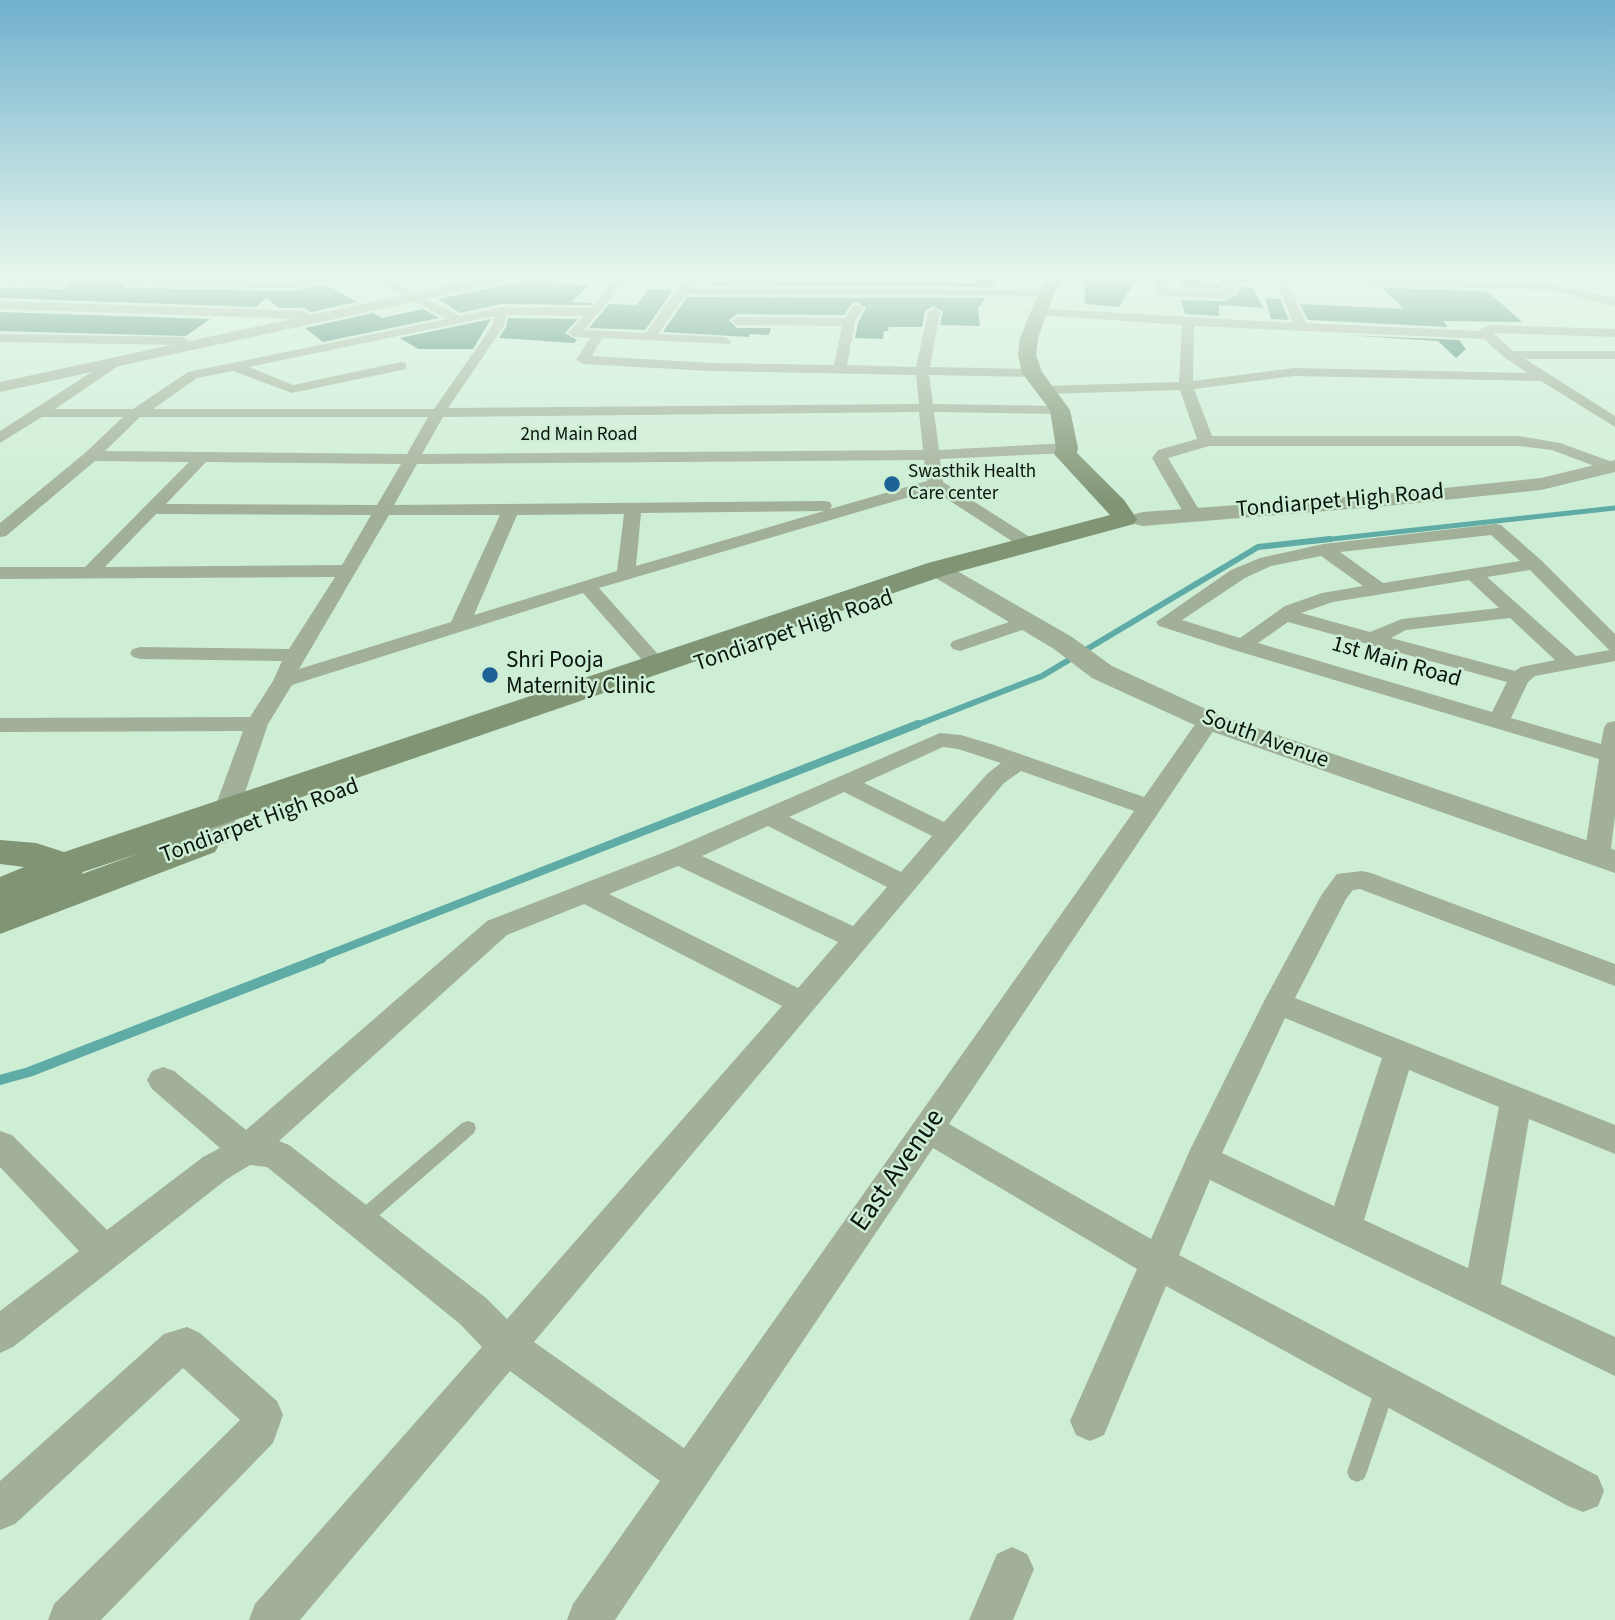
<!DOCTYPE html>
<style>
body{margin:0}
canvas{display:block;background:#cdeed5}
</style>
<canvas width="1615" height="1620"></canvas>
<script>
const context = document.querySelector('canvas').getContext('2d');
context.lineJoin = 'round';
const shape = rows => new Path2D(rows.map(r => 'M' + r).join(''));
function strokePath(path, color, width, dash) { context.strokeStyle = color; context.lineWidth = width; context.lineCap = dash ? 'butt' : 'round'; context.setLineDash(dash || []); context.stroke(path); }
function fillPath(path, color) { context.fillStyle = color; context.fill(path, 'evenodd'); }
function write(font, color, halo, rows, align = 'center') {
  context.font = font + ' "Source Sans 3",sans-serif'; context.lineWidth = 5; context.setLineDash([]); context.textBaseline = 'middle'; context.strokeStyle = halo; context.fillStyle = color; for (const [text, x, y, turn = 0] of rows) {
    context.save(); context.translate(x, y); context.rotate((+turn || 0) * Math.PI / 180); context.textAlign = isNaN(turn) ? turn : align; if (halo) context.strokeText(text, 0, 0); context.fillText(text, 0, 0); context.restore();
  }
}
strokePath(shape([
 [1314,541,1615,508]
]), '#5faca7', 5);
strokePath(shape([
 [914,726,1042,676,1258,547,1330,539]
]), '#5faca7', 6);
strokePath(shape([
 [317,959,918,724]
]), '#5faca7', 8);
strokePath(shape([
 [0,1080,29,1072,322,958]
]), '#5faca7', 10);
fillPath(shape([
 [0,275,182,275,126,276,118,281,126,288,290,291,324,284,357,302,311,312,304,308,279,308,266,298,256,307,0,298,0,288,63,289,71,284,63,277],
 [528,275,563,275,552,284,589,286,571,302,592,303,590,305,501,304,460,313,438,299,519,282],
 [735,275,850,280,852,275,887,275,971,284,977,275,998,275,992,287,708,285,710,282,728,283],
 [1084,275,1139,275,1119,307,1085,304],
 [1184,275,1207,277,1205,285,1220,286,1220,288,1181,287],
 [1238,287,1253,287,1263,308,1219,305,1219,316,1185,314,1181,300,1225,301,1238,294],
 [1382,288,1487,291,1522,322,1443,321,1448,327,1308,320,1300,304,1404,309],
 [648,289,673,290,645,330,589,328,609,304,637,305],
 [687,297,986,298,978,308,980,326,940,325,943,312,933,306,925,311,922,327,889,327,888,331,884,331,883,339,855,338,858,323,866,308,856,302,851,305,844,315,737,314,729,320,737,328,771,328,769,335,749,334,749,337,663,332],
 [1265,298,1280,299,1289,320,1271,319],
 [423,309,439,318,323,342,305,328,373,313,382,318],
 [0,312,210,319,186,336,0,331],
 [508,318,578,319,565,333,577,340,574,343,499,338,506,327],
 [491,319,473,349,418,349,400,338],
 [1344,335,1459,340,1466,349,1456,358,1438,341]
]), '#367b67');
fillPath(shape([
 [468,1121,474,1123,476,1128,474,1133,366,1227,360,1229,354,1227,351,1221,354,1215,462,1123,468,1121],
 [1385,1379,1392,1382,1395,1389,1367,1472,1364,1479,1357,1482,1350,1479,1347,1472,1375,1389,1378,1382,1385,1379]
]), '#a2af99');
fillPath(shape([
 [328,275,356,275,290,288,126,285,120,282,126,279,290,282,328,275],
 [367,275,381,275,460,316,501,307,591,308,617,277,637,275,625,281,584,330,646,333,687,275,698,275,691,287,1046,290,1052,294,1050,296,686,294,658,334,725,337,731,341,730,344,602,338,592,356,711,363,834,365,842,326,737,325,731,321,737,317,845,318,853,306,857,305,863,309,855,322,847,365,916,367,928,312,934,308,940,312,930,367,1032,369,1039,373,1032,377,929,375,933,404,1060,406,1067,410,1060,414,934,412,939,450,1067,443,1075,448,1067,453,940,459,943,482,1033,539,1036,543,1033,547,1021,547,933,490,599,588,664,661,667,665,664,669,650,669,583,593,292,685,268,724,230,837,226,843,217,845,208,843,204,837,243,731,0,732,0,718,250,717,273,681,282,661,140,659,133,657,130,653,133,649,140,647,289,649,335,577,0,579,0,567,85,567,189,462,95,461,6,536,0,537,0,523,85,453,123,417,42,417,0,443,0,431,112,359,117,358,124,362,55,409,133,409,188,372,447,319,367,275],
 [506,315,584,316,568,333,574,337,590,338,576,360,583,364,711,371,916,375,919,404,448,408,504,326,506,315],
 [494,316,492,326,434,409,153,409,197,378,233,371,292,393,406,369,406,363,401,362,293,385,249,367,494,316],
 [919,412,923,450,422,454,443,417,919,412],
 [140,417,428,417,407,454,105,451,140,417],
 [924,460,927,481,830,509,832,506,830,502,824,501,394,505,417,464,924,460],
 [206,462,401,464,377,505,166,504,206,462],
 [824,511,636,566,641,513,824,511],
 [156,514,371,515,342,565,105,567,156,514],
 [624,514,617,571,474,615,517,515,624,514],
 [389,515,500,515,451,622,299,669,389,515],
 [1155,275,1167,275,1168,289,1223,291,1222,275,1285,275,1551,284,1615,298,1615,306,1551,290,1288,283,1306,323,1477,331,1489,325,1615,329,1615,337,1493,333,1513,351,1615,351,1615,359,1525,359,1615,416,1615,427,1541,381,1294,376,1194,389,1212,436,1519,436,1560,443,1615,463,1615,471,1605,470,1552,450,1519,446,1209,446,1168,458,1201,513,1192,518,1186,517,1152,458,1158,450,1197,439,1180,390,1044,394,1037,390,1044,386,1179,382,1182,325,1039,315,1033,311,1035,308,1293,323,1277,283,1234,282,1236,293,1224,299,1162,296,1156,292,1155,275],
 [1194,326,1484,339,1505,358,1528,373,1294,368,1193,381,1194,326],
 [1607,275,1615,275,1615,282,1611,281,1607,275],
 [0,279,63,280,69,283,63,286,0,285,0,279],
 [0,301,304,311,310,315,304,319,0,309,0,301],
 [0,334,183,337,189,341,183,345,0,342,0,334],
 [1495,524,1501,525,1541,560,1615,634,1615,661,1535,676,1528,682,1511,718,1601,744,1604,728,1607,723,1615,721,1615,816,1610,856,1606,862,1597,865,1588,862,1584,856,1599,759,1234,650,1159,626,1156,622,1231,570,1260,558,1323,544,1495,524],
 [1491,535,1520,561,1383,583,1340,552,1491,535],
 [1321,556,1363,586,1322,593,1285,606,1240,638,1182,620,1245,578,1271,566,1321,556],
 [1530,570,1608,649,1610,650,1576,656,1487,577,1530,570],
 [1469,580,1499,608,1402,619,1370,632,1301,613,1333,602,1469,580],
 [1510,618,1555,660,1521,667,1515,671,1391,638,1406,630,1510,618],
 [1288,622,1364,643,1507,682,1492,712,1258,643,1288,622],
 [1027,616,1034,618,1037,622,1034,626,960,651,953,649,950,645,953,641,1027,616],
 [1209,714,1217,716,1220,721,949,1124,1151,1239,1190,1150,1263,1003,1322,894,1337,874,1362,871,1371,873,1615,964,1615,986,1360,889,1353,890,1346,899,1295,998,1615,1125,1615,1154,1529,1119,1501,1284,1615,1337,1615,1376,1210,1180,1179,1255,1598,1476,1604,1491,1598,1506,1583,1512,1568,1506,1166,1286,1104,1435,1090,1441,1076,1435,1070,1421,1137,1269,933,1148,615,1620,567,1620,573,1604,660,1481,510,1371,300,1620,249,1620,255,1604,482,1347,460,1324,267,1167,250,1165,227,1179,13,1347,0,1353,0,1311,79,1251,0,1167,0,1131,12,1135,107,1230,203,1157,220,1148,152,1089,147,1080,152,1071,163,1067,174,1071,246,1130,487,921,670,850,940,733,961,735,994,745,1144,797,1201,716,1209,714],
 [943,747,958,749,1001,763,988,773,944,822,864,783,943,747],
 [1021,771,1134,811,684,1448,534,1342,1004,783,1021,771],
 [844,792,932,836,901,872,789,817,844,792],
 [768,826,887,887,853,926,702,856,768,826],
 [678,866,838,942,798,988,609,894,678,866],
 [584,904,782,1006,507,1319,486,1298,289,1145,279,1141,507,935,584,904],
 [1285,1018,1382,1058,1334,1206,1222,1153,1285,1018],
 [1409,1070,1499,1107,1468,1268,1364,1220,1409,1070],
 [187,1327,200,1333,277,1401,283,1415,273,1443,101,1620,48,1620,54,1604,240,1420,183,1368,15,1524,0,1530,0,1481,164,1334,187,1327],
 [1012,1547,1027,1554,1034,1569,1013,1620,969,1620,997,1554,1012,1547]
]), '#a2af99');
fillPath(shape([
 [496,275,525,275,518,279,0,392,0,382,496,275],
 [1615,460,1615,472,1541,490,1386,506,1143,526,1135,524,1132,519,1135,514,1143,512,1386,494,1541,478,1615,460],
 [937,562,945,564,1072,637,1112,666,1219,715,1615,850,1615,873,1199,727,1092,678,1054,649,929,574,925,569,929,564,937,562]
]), '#a2af99');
fillPath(shape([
 [1049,275,1065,275,1054,294,1038,338,1036,355,1042,372,1070,410,1078,448,1077,453,1124,500,1137,519,1134,524,946,575,203,831,215,834,220,843,215,852,0,934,0,877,24,867,0,864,0,840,36,843,64,852,928,563,1110,515,1054,454,1056,448,1050,410,1022,373,1018,355,1020,338,1038,294,1049,275],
 [140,853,82,874,83,872,140,853]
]), '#819575');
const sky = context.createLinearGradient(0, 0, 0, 502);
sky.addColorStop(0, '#71b1ce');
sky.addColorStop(0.55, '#e8f7ec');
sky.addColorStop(1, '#e8f7ec00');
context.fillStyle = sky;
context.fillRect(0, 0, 1615, 502);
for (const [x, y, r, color] of [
 [892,484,9,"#1d6397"],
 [490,675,9,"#1d6397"]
]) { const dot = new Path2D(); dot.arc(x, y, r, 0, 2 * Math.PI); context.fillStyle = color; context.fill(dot); strokePath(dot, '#cdeed5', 2.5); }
write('19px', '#09150d', '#cdeed5', [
 ["2nd Main Road",579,436]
]);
write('19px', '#09150d', '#cdeed5', [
 ["Swasthik Health",908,473],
 ["Care center",908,495]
], 'left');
write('23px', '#09150d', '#cdeed5', [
 ["Tondiarpet High Road",1340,502,-5],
 ["Tondiarpet High Road",794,632,-19],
 ["1st Main Road",1396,663,16],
 ["South Avenue",1265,740,20],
 ["Tondiarpet High Road",260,822,-20]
]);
write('23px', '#09150d', '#cdeed5', [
 ["Shri Pooja",506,662],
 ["Maternity Clinic",506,688]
], 'left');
write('28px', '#09150d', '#cdeed5', [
 ["East Avenue",899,1171,-55]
]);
</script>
